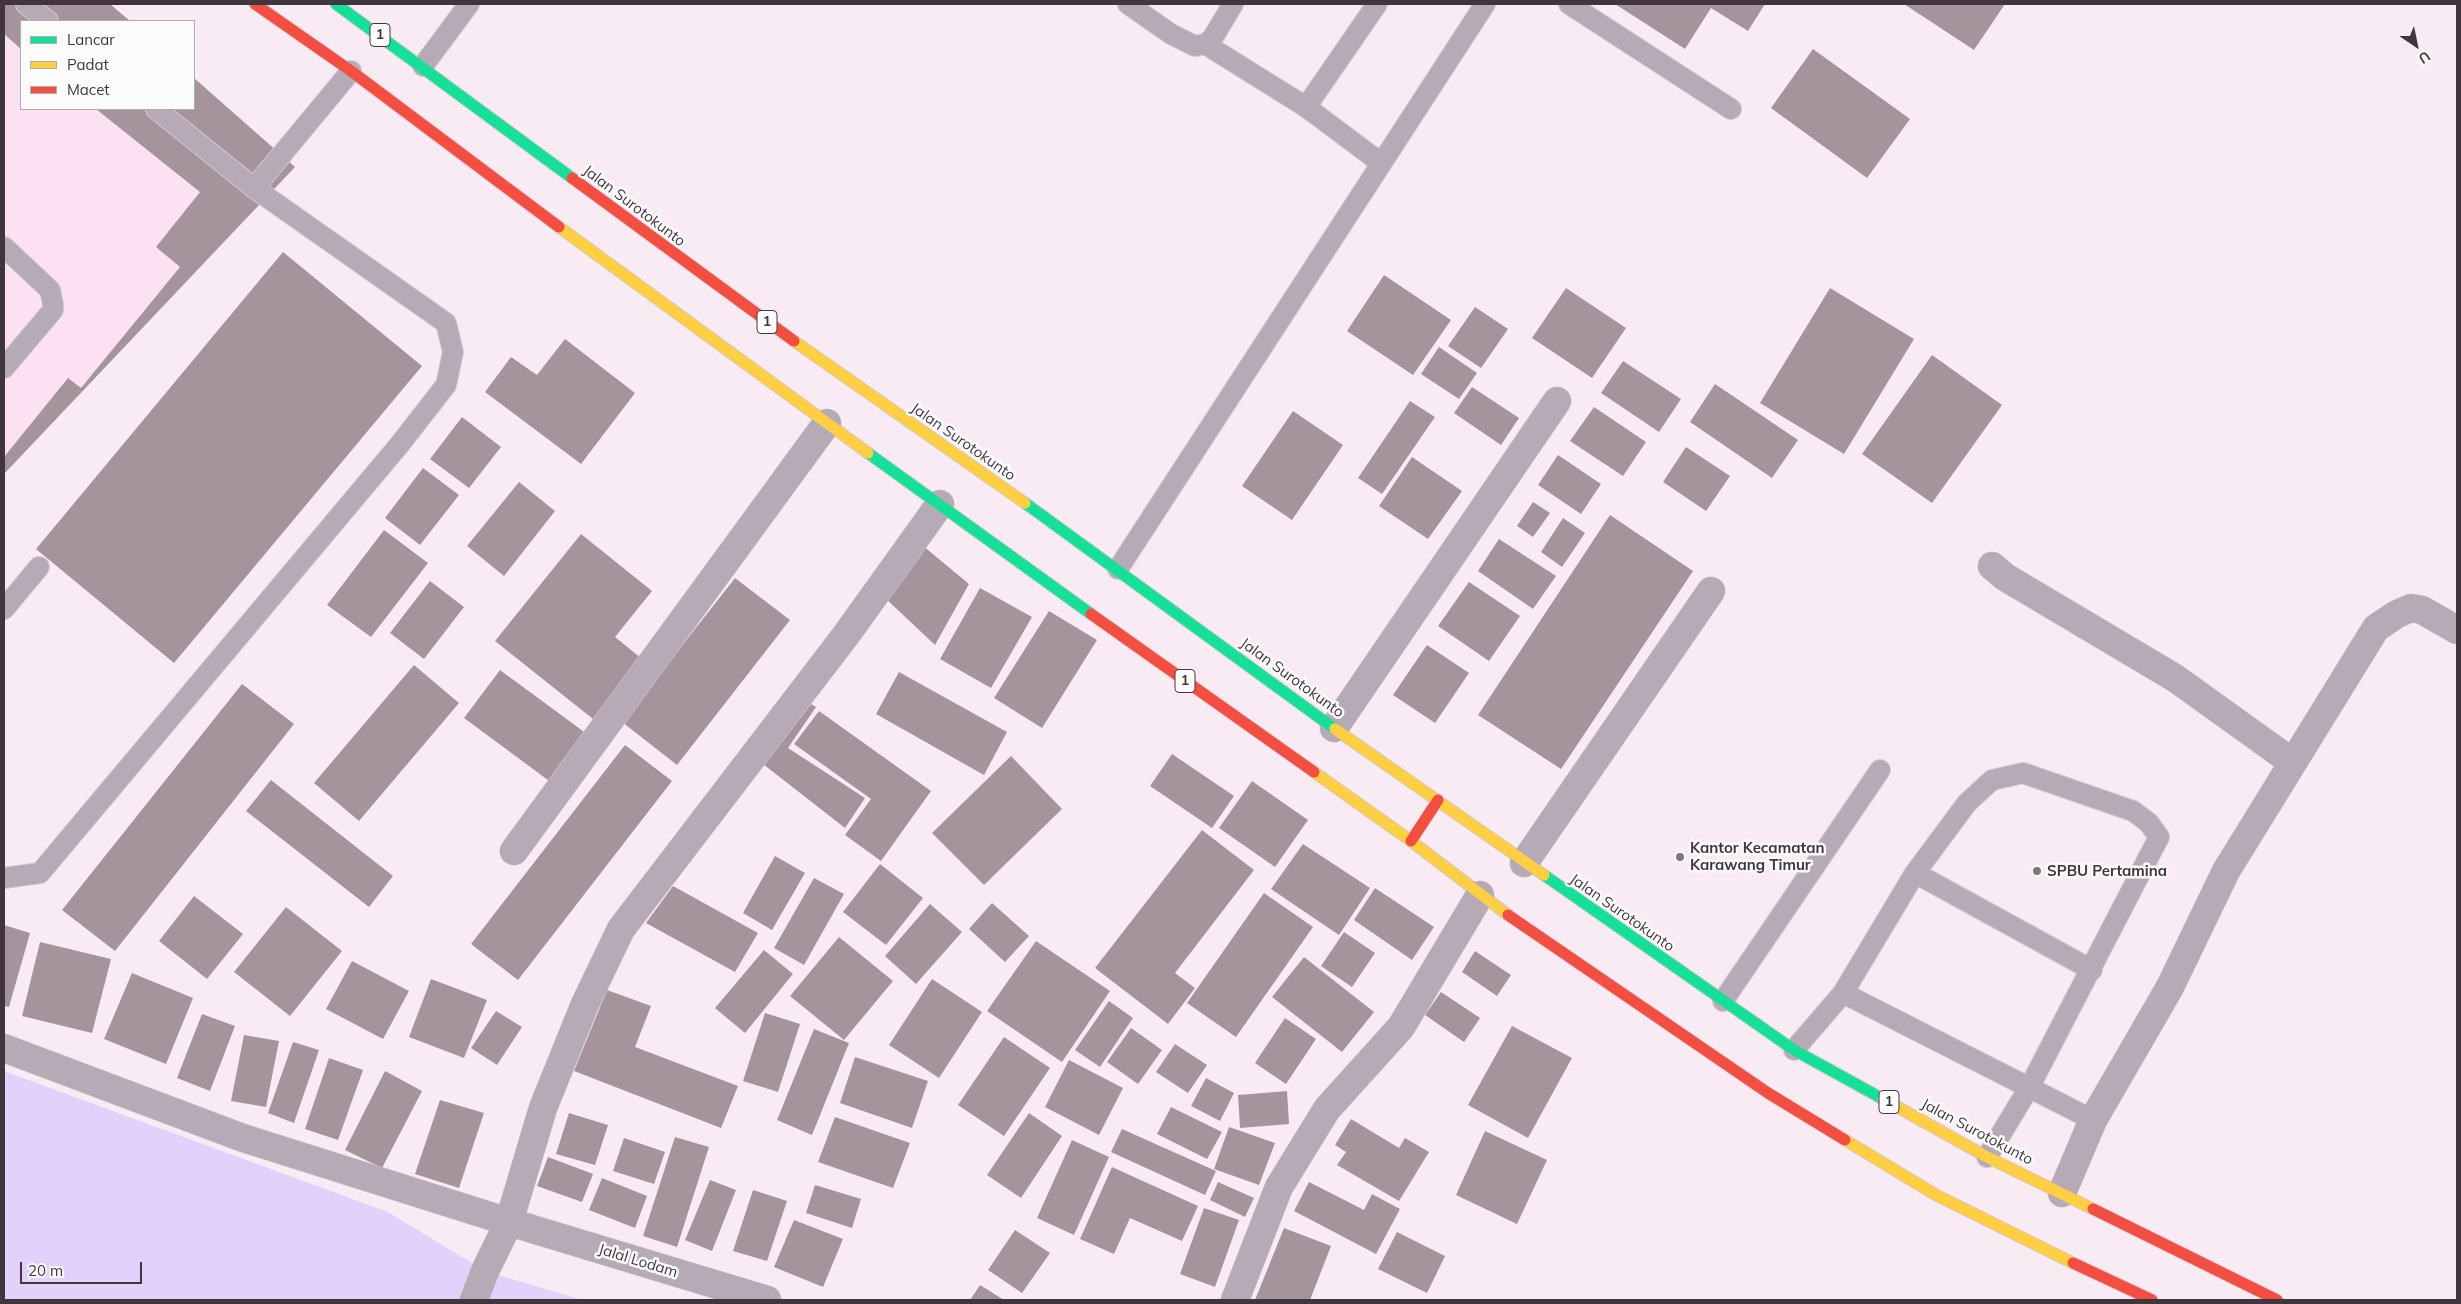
<!DOCTYPE html>
<style>
body{margin:0}
#map{position:relative;width:2461px;height:1304px;overflow:hidden;background:#f9ebf4;font-family:Mulish,sans-serif}
canvas{display:block}
.frame{position:absolute;inset:0;border:5px solid #42363e;pointer-events:none}
.legend{position:absolute;left:20px;top:20px;width:175px;height:90px;box-sizing:border-box;background:#fbfbfb;border:1px solid #b1acaf;margin:0;padding:6px 9px;list-style:none;font-size:15px;color:#42363e}
.legend li{display:flex;align-items:center;gap:10px;height:25px}
.legend b{width:25px;border:1px solid #b1acaf}
.north{position:absolute;left:2391px;top:20px;width:50px;height:50px;-webkit-text-stroke:4px #fbfbfb;paint-order:stroke;rotate:146deg;font-size:14px;font-weight:700;line-height:20px;text-align:center;color:#42363e}
.north::after{content:'';display:block;margin:auto;width:18px;height:22px;background:#42363e;clip-path:polygon(50% 0,100% 100%,50% 72%,0 100%)}
.scale{position:absolute;left:20px;top:1262px;width:122px;height:22px;box-sizing:border-box;border:2px solid #42363e;border-top:0;padding-left:6px;font-size:15px;line-height:18px;white-space:nowrap;color:#42363e;-webkit-text-stroke:4px #fbfbfb;paint-order:stroke}
</style>
<div id="map">
<canvas width="2461" height="1304"></canvas>
<div class="frame"></div>
<ul class="legend">
<li><b style="height:6px;background:#16e098"></b>Lancar</li>
<li><b style="height:6px;background:#ffcf43"></b>Padat</li>
<li><b style="height:6px;background:#f24e42"></b>Macet</li>
</ul>
<div class="north">U</div>
<div class="scale">20 m</div>
</div>
<script>
const context = document.querySelector('canvas').getContext('2d');
context.lineJoin = 'round';
function fillPath(path, color) { context.fillStyle = color; context.fill(path, 'evenodd'); }
const shape = rows => new Path2D(rows.map(r => 'M' + r).join(''));
function strokePath(path, color, width, dash) { context.strokeStyle = color; context.lineWidth = width; context.lineCap = dash ? 'butt' : 'round'; context.setLineDash(dash || []); context.stroke(path); }
function write(font, color, halo, rows, align = 'center') {
  context.font = font + ' Mulish,sans-serif'; context.lineWidth = 5; context.setLineDash([]); context.textBaseline = 'middle'; context.strokeStyle = halo; context.fillStyle = color; for (const [text, x, y, turn = 0] of rows) {
    context.save(); context.translate(x, y); context.rotate((+turn || 0) * Math.PI / 180); context.textAlign = isNaN(turn) ? turn : align; if (halo) context.strokeText(text, 0, 0); context.fillText(text, 0, 0); context.restore();
  }
}
fillPath(shape([
 [4,4,110,4,130,21,21,21,21,109,194,109,194,78,295,167,4,474]
]), '#fce1f3');
fillPath(shape([
 [4,1071,388,1212,485,1271,582,1300,4,1300]
]), '#e3d1fb');
fillPath(shape([
 [4,4,110,4,130,21,21,21,21,49,4,34],
 [1615,4,1765,4,1748,31,1711,8,1685,49],
 [1904,4,2005,4,1974,50],
 [1813,49,1910,119,1867,178,1771,108],
 [194,78,295,167,4,474,4,457,68,378,81,388,180,267,156,247,200,192,96,109,194,109],
 [283,252,422,366,174,663,36,549],
 [1384,275,1451,320,1413,375,1347,331],
 [1566,288,1626,328,1592,378,1532,338],
 [1830,288,1914,339,1844,454,1760,403],
 [1475,307,1508,329,1481,368,1448,346],
 [565,339,635,393,581,464,485,392,511,357,537,375],
 [1439,347,1477,373,1459,399,1421,374],
 [1932,355,2002,405,1932,503,1862,454],
 [1623,361,1681,399,1659,432,1601,393],
 [1715,384,1798,440,1772,478,1690,422],
 [1472,387,1519,418,1501,445,1454,413],
 [1410,401,1435,417,1382,494,1358,478],
 [1594,407,1646,442,1623,476,1570,441],
 [1293,411,1343,445,1292,520,1242,486],
 [462,417,501,447,469,488,430,459],
 [1686,447,1730,476,1706,511,1663,482],
 [1558,455,1601,484,1581,514,1538,485],
 [1412,457,1462,491,1428,539,1379,506],
 [423,468,459,495,420,545,385,518],
 [519,482,555,511,504,576,467,546],
 [1533,502,1550,513,1533,537,1517,526],
 [1610,515,1693,571,1561,769,1478,715],
 [1563,518,1585,533,1562,567,1541,552],
 [384,530,428,563,371,637,327,605],
 [581,534,652,591,615,637,641,658,593,719,495,641],
 [1499,539,1556,576,1533,609,1478,571],
 [922,545,969,584,935,645,885,598],
 [735,578,790,620,677,765,622,722],
 [430,581,464,607,424,659,390,633],
 [1469,582,1520,616,1489,661,1438,626],
 [980,588,1032,617,991,688,940,659],
 [1049,611,1097,640,1042,728,994,698],
 [1427,645,1469,673,1435,723,1393,695],
 [414,665,459,703,359,821,314,783],
 [500,670,591,737,556,786,464,718],
 [899,672,1007,732,984,775,876,714],
 [242,684,294,724,115,951,62,910],
 [803,699,816,707,788,748,865,798,845,828,754,757],
 [819,711,931,791,881,861,845,835,871,799,794,744],
 [625,745,672,781,518,980,471,944],
 [1172,754,1234,796,1212,828,1150,786],
 [1011,756,1062,809,984,885,932,833],
 [271,780,393,876,369,907,246,811],
 [1252,781,1308,820,1275,867,1219,828],
 [1202,830,1254,870,1175,973,1195,988,1168,1024,1095,968],
 [1303,844,1370,888,1339,935,1271,889],
 [775,856,805,873,772,930,743,913],
 [880,864,923,898,886,945,843,912],
 [814,878,844,894,804,965,774,948],
 [673,886,758,933,735,972,646,923],
 [1375,888,1434,927,1412,960,1354,920],
 [1264,893,1313,927,1236,1037,1187,1003],
 [194,896,243,934,207,979,159,941],
 [992,903,1029,936,1005,962,969,929],
 [930,904,962,932,916,984,885,956],
 [286,907,342,951,290,1016,234,972],
 [4,925,30,933,9,1007,4,1006],
 [1344,932,1375,953,1352,987,1321,966],
 [839,937,893,981,844,1040,790,996],
 [1036,941,1110,991,1062,1062,987,1011],
 [40,942,111,959,92,1033,22,1016],
 [764,950,793,974,745,1033,715,1008],
 [1475,951,1511,975,1497,996,1462,972],
 [1304,957,1374,1012,1342,1052,1272,997],
 [352,961,409,991,383,1039,326,1009],
 [132,973,193,998,166,1064,104,1039],
 [431,979,487,1000,464,1058,409,1037],
 [932,979,982,1012,939,1078,889,1045],
 [607,990,651,1006,635,1047,738,1086,721,1128,574,1071],
 [1441,992,1480,1018,1464,1042,1425,1015],
 [1109,1001,1133,1018,1100,1067,1075,1050],
 [496,1011,522,1027,497,1065,471,1048],
 [765,1013,800,1024,778,1092,743,1081],
 [202,1014,235,1026,210,1091,177,1078],
 [1285,1018,1316,1039,1286,1084,1255,1063],
 [1512,1026,1572,1058,1528,1138,1468,1105],
 [1131,1028,1162,1050,1138,1084,1107,1062],
 [814,1029,849,1043,812,1135,777,1120],
 [244,1035,279,1041,266,1107,231,1101],
 [1004,1037,1050,1068,1004,1136,958,1105],
 [293,1042,319,1050,294,1123,268,1113],
 [1175,1044,1207,1065,1188,1093,1156,1072],
 [855,1057,928,1081,912,1128,840,1103],
 [329,1058,363,1070,338,1140,305,1129],
 [1069,1060,1123,1088,1099,1135,1045,1107],
 [385,1071,422,1091,382,1168,345,1150],
 [1206,1078,1234,1093,1220,1121,1191,1106],
 [1287,1091,1289,1124,1240,1128,1238,1095],
 [440,1100,484,1113,459,1188,415,1174],
 [1171,1107,1222,1132,1207,1159,1157,1134],
 [569,1113,608,1125,595,1165,556,1154],
 [1029,1113,1062,1136,1021,1198,987,1175],
 [835,1117,910,1143,893,1188,818,1162],
 [1351,1119,1399,1148,1405,1138,1429,1152,1399,1201,1337,1165,1346,1152,1335,1145],
 [1229,1127,1275,1143,1259,1185,1214,1169],
 [1122,1129,1216,1171,1205,1195,1111,1152],
 [1485,1131,1547,1160,1517,1224,1456,1195],
 [675,1137,709,1147,677,1247,643,1236],
 [624,1138,665,1152,654,1184,613,1171],
 [1072,1140,1109,1157,1074,1235,1037,1218],
 [548,1157,593,1174,582,1202,537,1186],
 [1112,1167,1198,1206,1182,1241,1130,1218,1114,1254,1080,1239],
 [602,1178,647,1196,635,1228,589,1210],
 [710,1180,736,1190,712,1251,685,1240],
 [1218,1182,1254,1198,1245,1217,1210,1200],
 [1309,1182,1364,1210,1372,1194,1400,1209,1376,1254,1294,1211],
 [815,1185,861,1199,852,1228,806,1213],
 [753,1190,787,1201,767,1261,733,1251],
 [1204,1208,1239,1220,1215,1287,1180,1274],
 [794,1220,843,1239,823,1287,774,1267],
 [1284,1228,1331,1246,1310,1300,1255,1300],
 [1015,1230,1050,1253,1022,1293,988,1270],
 [1397,1232,1445,1256,1427,1293,1378,1269],
 [980,1285,1004,1300,970,1300]
]), '#a6949d');
const lane = shape([
 [26,4,48,21],
 [1128,4,1171,34,1195,46,1205,44,1212,39,1233,4],
 [1377,4,1306,107,1381,163],
 [1569,4,1731,109],
 [1205,44,1306,107],
 [423,66,469,4],
 [254,188,351,71],
 [4,247,50,290,53,304,53,310,4,368],
 [1118,569,1485,4],
 [4,609,39,567],
 [1915,873,2092,970],
 [4,878,40,873,400,444,446,385,453,352,446,323,254,188,156,109],
 [1843,993,2093,1120],
 [1723,1001,1880,770],
 [1794,1050,1843,993,1915,873,1967,803,1992,780,2023,773,2133,811,2149,823,2159,837,2030,1086,1987,1157]
]);
const street = shape([
 [1992,566,2005,577,2175,678,2292,762],
 [1334,728,1557,401],
 [514,851,827,423],
 [1524,863,1711,591],
 [4,1048,243,1138,509,1222,767,1300],
 [2062,1193,2093,1120,2170,987,2226,871,2376,628,2397,614,2411,608,2422,610,2457,630],
 [474,1300,485,1271,509,1222,543,1108,585,1004,621,929,846,635,940,504],
 [1235,1300,1279,1187,1327,1109,1401,1027,1480,895]
]);
const fast = shape([
 [336,4,572,178],
 [868,453,1091,614],
 [1025,503,1335,729],
 [1544,875,1794,1050,1883,1099]
]);
const slow = shape([
 [559,227,868,453],
 [794,341,1025,503],
 [1335,729,1544,875],
 [1314,772,1411,841,1508,915],
 [1883,1099,1987,1157,2093,1209],
 [1845,1140,1936,1195,2073,1263]
]);
const jam = shape([
 [255,4,351,71,559,227],
 [572,178,794,341],
 [1091,614,1314,772],
 [1411,841,1438,800],
 [1508,915,1768,1093,1845,1140],
 [2093,1209,2277,1300],
 [2073,1263,2152,1300]
]);
strokePath(lane, '#d4c8cf', 22);
strokePath(street, '#d4c8cf', 29);
strokePath(fast, '#d4c8cf', 13);
strokePath(slow, '#d4c8cf', 13);
strokePath(jam, '#d4c8cf', 13);
strokePath(lane, '#b7aab7', 20);
strokePath(street, '#b7aab7', 28);
strokePath(fast, '#16e098', 11);
strokePath(slow, '#ffcf43', 11);
strokePath(jam, '#f24e42', 11);
for (const [x, y, r, color] of [
 [1680,857,5,"#82757e"],
 [2037,871,5,"#82757e"]
]) { const dot = new Path2D(); dot.arc(x, y, r, 0, 2 * Math.PI); context.fillStyle = color; context.fill(dot); strokePath(dot, '#fbfbfb', 2); }
for (const [x, y, w] of [
 [380,35,20],
 [767,322,20],
 [1185,681,20],
 [1889,1102,20]
]) { const box = new Path2D(); box.roundRect(x - w / 2, y - 11.5, w, 23, 4); context.fillStyle = '#fbfbfb'; context.fill(box); strokePath(box, '#42363e', 1); }
write('bold 14px', '#42363e', null, [
 ["1",380,35],
 ["1",767,322],
 ["1",1185,681],
 ["1",1889,1102]
]);
write('15px', '#42363e', '#fbfbfb', [
 ["Jalan Surotokunto",634,206,37],
 ["Jalan Surotokunto",963,442,35],
 ["Jalan Surotokunto",1292,678,36],
 ["Jalan Surotokunto",1622,913,35],
 ["Jalan Surotokunto",1977,1132,28],
 ["Jalal Lodam",638,1261,17]
]);
write('bold 15px', '#42363e', '#fbfbfb', [
 ["Kantor Kecamatan",1690,848],
 ["Karawang Timur",1690,865],
 ["SPBU Pertamina",2047,871]
], 'left');
</script>
